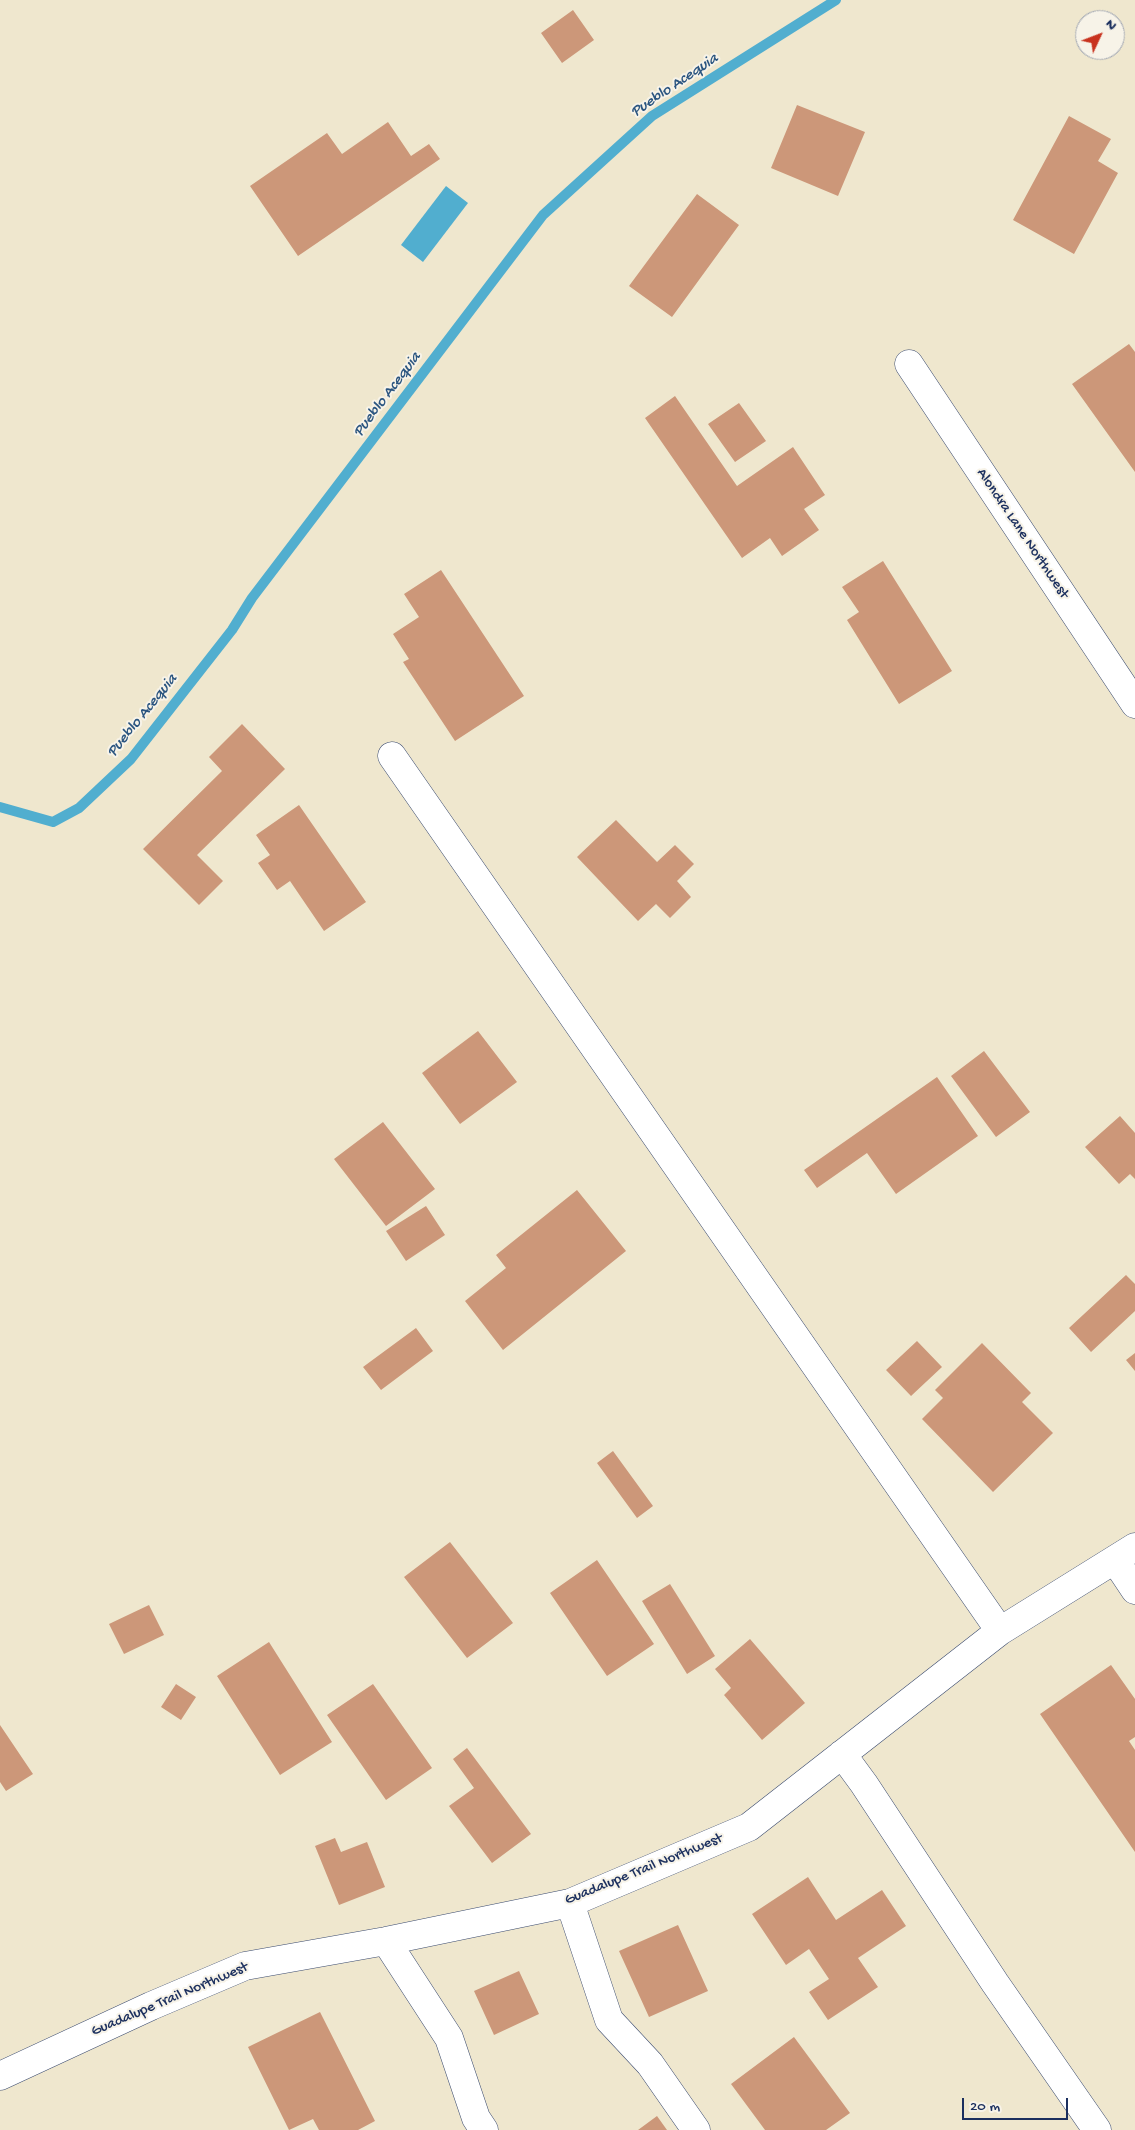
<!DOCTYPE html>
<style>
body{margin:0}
#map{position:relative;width:1135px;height:2130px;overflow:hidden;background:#efe7ce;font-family:"Gochi Hand",sans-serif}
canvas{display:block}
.north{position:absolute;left:1075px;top:10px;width:50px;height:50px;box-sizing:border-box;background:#f7f3e8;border:1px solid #9fa5b1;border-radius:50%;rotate:47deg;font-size:14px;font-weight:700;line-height:20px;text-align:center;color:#1b2f5e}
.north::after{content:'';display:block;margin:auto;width:18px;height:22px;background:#c8321e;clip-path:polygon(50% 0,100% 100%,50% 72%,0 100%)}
.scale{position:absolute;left:962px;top:2098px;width:106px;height:22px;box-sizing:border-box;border:2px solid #1b2f5e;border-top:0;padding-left:6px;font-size:15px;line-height:18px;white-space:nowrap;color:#1b2f5e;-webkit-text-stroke:4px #f7f3e8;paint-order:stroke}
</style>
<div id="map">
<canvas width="1135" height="2130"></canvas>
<div class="north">N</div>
<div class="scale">20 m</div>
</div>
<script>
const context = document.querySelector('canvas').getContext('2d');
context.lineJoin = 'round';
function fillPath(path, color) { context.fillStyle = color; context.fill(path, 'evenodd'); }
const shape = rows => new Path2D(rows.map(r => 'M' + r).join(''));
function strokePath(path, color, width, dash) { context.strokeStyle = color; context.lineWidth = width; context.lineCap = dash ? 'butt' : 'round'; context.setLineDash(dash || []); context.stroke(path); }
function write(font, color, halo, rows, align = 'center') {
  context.font = font + ' "Gochi Hand",sans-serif'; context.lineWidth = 4; context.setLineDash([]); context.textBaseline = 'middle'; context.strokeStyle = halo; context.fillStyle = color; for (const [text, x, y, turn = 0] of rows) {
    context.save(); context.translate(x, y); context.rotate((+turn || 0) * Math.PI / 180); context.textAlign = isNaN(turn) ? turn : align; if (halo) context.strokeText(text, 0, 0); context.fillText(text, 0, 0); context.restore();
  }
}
fillPath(shape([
 [446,186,468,203,423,262,401,245]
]), '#51aecf');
strokePath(shape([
 [0,807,53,822,79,808,131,759,232,630,252,598,543,215,652,116,836,0]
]), '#51aecf', 10);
fillPath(shape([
 [573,10,594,40,562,63,541,33],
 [797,105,865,132,838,196,771,168],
 [1069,116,1111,139,1098,161,1118,173,1074,254,1013,220],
 [388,122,411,156,429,144,440,159,298,256,250,186,327,133,342,154],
 [697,194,739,225,672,317,629,286],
 [1129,344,1135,352,1135,472,1072,384],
 [675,396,737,486,793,447,825,495,804,509,819,530,782,556,770,538,742,558,645,418],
 [739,403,766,441,735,462,708,424],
 [883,561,952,671,899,704,847,620,859,612,842,587],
 [441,570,524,696,455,741,403,662,409,659,393,634,419,617,404,594],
 [242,724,285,769,197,855,223,881,199,905,143,849,222,771,209,757],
 [299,805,366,902,324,931,290,881,277,890,258,863,270,855,256,835],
 [616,820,657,862,675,845,694,864,677,881,691,897,670,918,656,904,638,921,577,857],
 [478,1031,517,1082,460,1124,422,1073],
 [984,1051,1030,1112,996,1137,951,1076],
 [937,1077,978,1136,896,1194,867,1153,817,1188,804,1170],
 [1120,1116,1135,1133,1135,1179,1130,1174,1119,1184,1085,1147],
 [383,1122,435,1189,386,1226,334,1159],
 [577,1190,626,1251,503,1350,465,1301,506,1268,496,1255],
 [426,1206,445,1235,406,1261,386,1231],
 [1126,1275,1135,1284,1135,1311,1091,1352,1069,1328],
 [416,1328,433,1351,381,1390,363,1367],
 [917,1341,942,1367,911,1396,886,1370],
 [982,1343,1031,1393,1022,1402,1053,1433,993,1492,922,1419,943,1398,935,1390],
 [1135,1353,1135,1371,1126,1360],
 [613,1451,653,1506,637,1518,597,1463],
 [450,1542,513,1623,467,1658,404,1577],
 [597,1560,654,1644,607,1676,550,1593],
 [670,1584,715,1656,687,1674,642,1601],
 [149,1605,164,1635,124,1654,109,1624],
 [750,1639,805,1703,762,1740,724,1695,731,1688,715,1669],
 [269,1642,332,1742,280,1775,217,1676],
 [1111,1665,1135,1699,1135,1737,1129,1741,1135,1750,1135,1852,1040,1714],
 [176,1684,196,1697,181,1720,161,1707],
 [373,1684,432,1768,386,1800,327,1715],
 [0,1725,33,1774,6,1791,0,1782],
 [467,1748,531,1834,492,1863,449,1806,474,1788,453,1759],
 [335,1838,341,1852,367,1842,385,1887,339,1905,315,1846],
 [808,1877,836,1920,882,1890,906,1926,858,1958,878,1987,828,2020,809,1992,829,1979,809,1949,786,1965,752,1914],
 [678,1925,708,1991,649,2017,619,1951],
 [519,1971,539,2014,494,2035,474,1991],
 [320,2012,375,2121,358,2130,319,2130,313,2119,289,2130,248,2047],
 [794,2037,850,2113,826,2130,765,2130,731,2084],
 [657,2116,667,2130,638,2130]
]), '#cc9779');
const minor = shape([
 [909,364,1135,704],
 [392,756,1000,1631],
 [1115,1560,1135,1590],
 [842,1754,864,1784,995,1983,1097,2130],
 [570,1903,609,2020,650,2064,696,2130],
 [386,1941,449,2038,476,2118,484,2130],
 [0,2076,151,2006,245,1966,386,1941,570,1903,749,1827,1000,1631,1135,1547]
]);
strokePath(minor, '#3b4b6f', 29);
strokePath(minor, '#fff', 28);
write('15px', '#1b2f5e', '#f7f3e8', [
 ["Alondra Lane Northwest",1022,534,56],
 ["Guadalupe Trail Northwest",644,1870,-22],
 ["Guadalupe Trail Northwest",170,2000,-23]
]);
write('italic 16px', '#2b5580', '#f7f3e8', [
 ["Pueblo Acequia",675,86,-34],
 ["Pueblo Acequia",388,395,-53],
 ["Pueblo Acequia",143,716,-51]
]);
</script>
